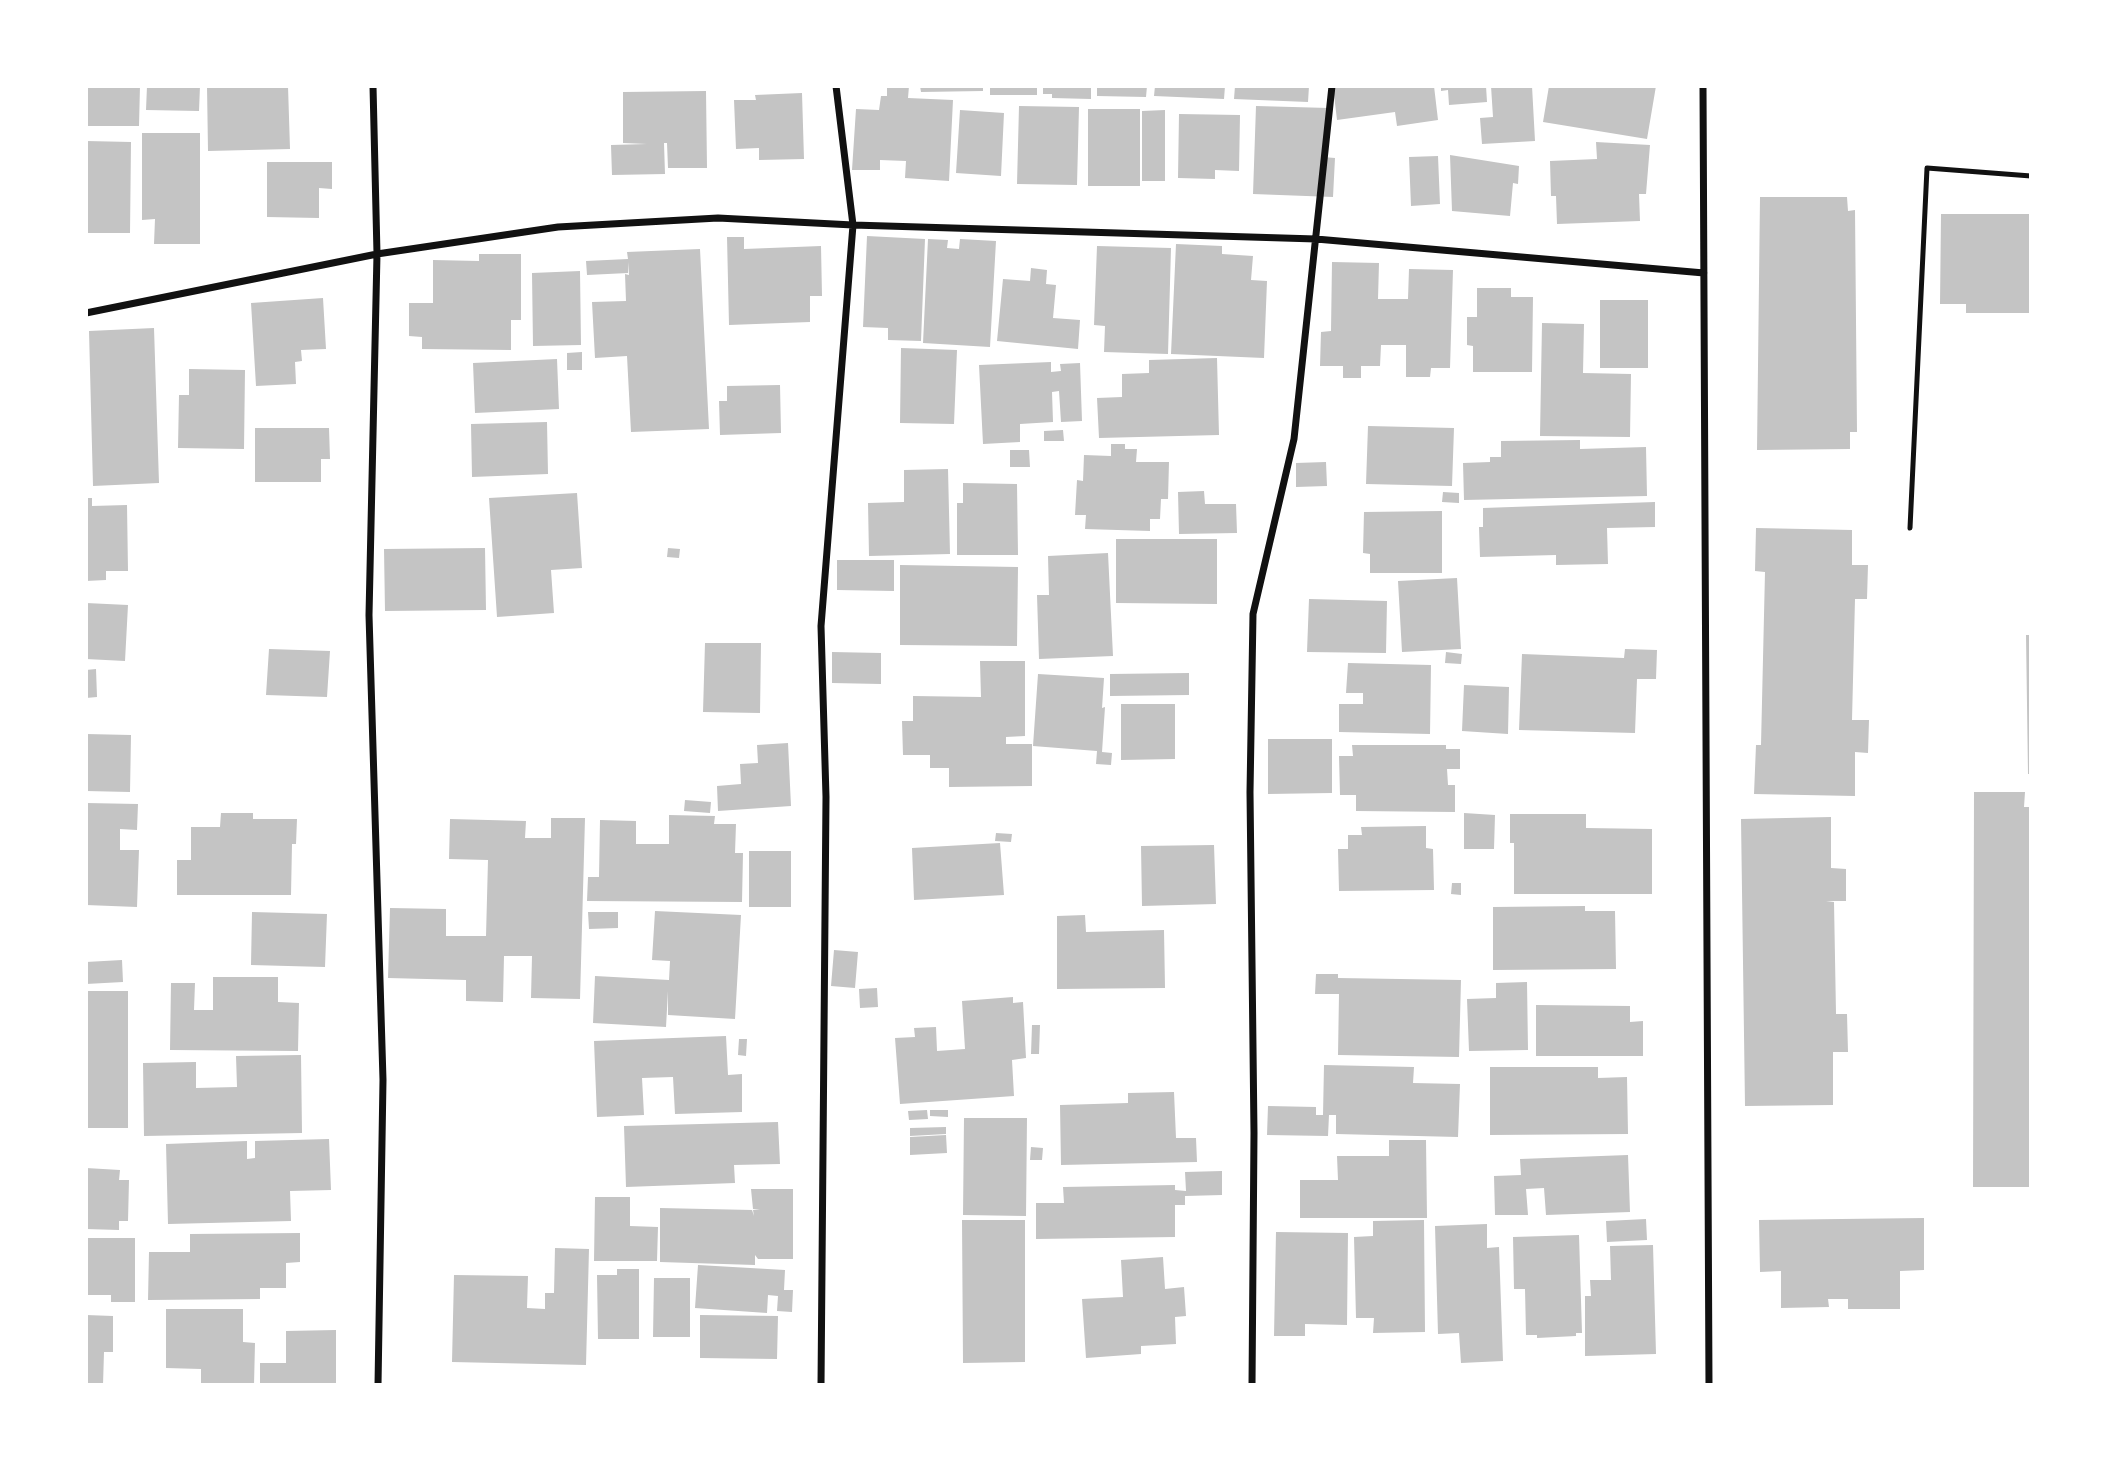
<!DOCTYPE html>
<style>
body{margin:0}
#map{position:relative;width:2117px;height:1471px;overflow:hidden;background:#fff;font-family:Manrope,sans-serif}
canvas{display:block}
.frame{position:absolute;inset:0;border:88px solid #fff;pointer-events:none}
</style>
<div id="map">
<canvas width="2117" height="1471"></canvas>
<div class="frame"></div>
</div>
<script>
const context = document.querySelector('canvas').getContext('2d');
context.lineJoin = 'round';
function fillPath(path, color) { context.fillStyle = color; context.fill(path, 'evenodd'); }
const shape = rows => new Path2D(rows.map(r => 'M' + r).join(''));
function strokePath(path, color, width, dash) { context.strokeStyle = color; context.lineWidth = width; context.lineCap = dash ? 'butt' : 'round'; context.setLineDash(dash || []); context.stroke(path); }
fillPath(shape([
 [86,86,140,86,139,126,86,126],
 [147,86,200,86,199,111,146,110],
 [207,86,288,86,290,149,208,151],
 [887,86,909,86,908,98,953,100,949,181,905,178,906,161,880,160,880,170,852,170,856,109,879,110,881,96,887,96],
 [920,86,983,86,983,91,921,92],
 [990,86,1037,86,1037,95,990,95],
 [1043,86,1091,86,1091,99,1052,98,1052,94,1043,94],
 [1097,86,1147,86,1146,97,1097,96],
 [1155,86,1225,86,1224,99,1154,96],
 [1235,86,1309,86,1308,102,1234,99],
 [1333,86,1434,86,1438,120,1397,126,1395,112,1337,120],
 [1441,86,1486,86,1487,102,1449,105,1448,90,1441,91],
 [1491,86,1532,86,1535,141,1482,144,1480,118,1493,117],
 [1549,86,1656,86,1647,139,1543,122],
 [706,91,707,168,668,168,667,143,664,143,665,174,612,175,611,145,647,144,623,143,623,92],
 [802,93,804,159,759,160,759,148,736,149,734,100,756,100,755,95],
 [1019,106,1079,107,1077,185,1017,184],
 [1256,106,1329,108,1323,157,1335,158,1333,197,1253,194],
 [1088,109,1140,109,1140,186,1088,186],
 [960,110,1004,113,1001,176,956,173],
 [1165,110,1165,181,1142,181,1142,111],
 [1179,114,1240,115,1239,171,1215,170,1215,179,1178,178],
 [142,133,200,133,200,244,154,244,155,219,142,220],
 [86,141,131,142,130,233,86,233],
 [1596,142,1650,145,1646,194,1639,194,1640,221,1557,224,1556,196,1551,196,1550,161,1597,159],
 [1450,155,1519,166,1518,184,1513,183,1510,216,1452,211],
 [1438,156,1440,204,1411,206,1409,157],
 [267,162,332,162,332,189,319,188,319,218,267,217],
 [1760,197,1847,197,1848,211,1855,210,1857,432,1850,432,1850,449,1757,450],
 [1941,214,2031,214,2031,313,1966,313,1966,304,1940,304],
 [867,236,925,239,921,341,888,340,888,328,863,327],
 [727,237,744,237,744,249,821,246,822,296,810,296,810,322,729,325],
 [928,239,948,240,947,248,959,249,960,239,996,241,990,347,923,343],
 [1176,244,1222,246,1222,254,1253,256,1251,280,1267,281,1264,358,1171,354],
 [1097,246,1171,248,1168,354,1104,352,1105,326,1094,325],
 [700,249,709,429,631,432,627,356,595,358,592,302,626,301,625,274,629,275,628,262,628,273,587,275,586,261,628,259,627,252],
 [479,254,521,254,521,320,511,320,511,350,422,349,422,337,409,336,409,303,433,303,433,260,479,261],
 [1332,262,1379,263,1378,299,1408,299,1409,269,1453,270,1450,368,1431,368,1430,377,1406,377,1406,345,1381,345,1380,366,1361,366,1361,378,1343,378,1343,366,1320,366,1321,332,1331,331],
 [1031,268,1047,270,1046,284,1056,285,1053,318,1080,320,1078,349,997,341,1003,279,1030,281],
 [580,271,581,345,533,346,532,273],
 [1477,288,1511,288,1511,297,1533,297,1532,372,1473,372,1473,346,1467,345,1467,317,1477,317],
 [323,298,326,349,301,350,302,361,295,362,296,384,256,386,251,303],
 [1600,300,1648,300,1648,368,1600,368],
 [1542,323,1584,324,1583,373,1631,374,1630,437,1540,436],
 [154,328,159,483,93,486,89,331],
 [901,348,957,350,954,424,900,423],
 [582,352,582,370,567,370,567,353],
 [1217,358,1219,435,1099,438,1097,398,1122,397,1122,374,1149,373,1149,360],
 [557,359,559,409,475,413,473,363],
 [1051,362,1051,372,1061,371,1060,364,1080,363,1082,421,1061,422,1059,391,1052,392,1053,422,1020,424,1020,442,983,444,979,365],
 [189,369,245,370,244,449,178,448,179,395,189,395],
 [780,385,781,433,720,435,719,401,727,401,727,386],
 [547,422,548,474,472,477,471,424],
 [1368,426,1454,428,1452,486,1366,484],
 [255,428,329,428,330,459,321,459,321,482,255,482],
 [1063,430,1064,441,1044,441,1044,431],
 [1580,440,1580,449,1646,447,1647,496,1464,500,1463,463,1490,462,1490,457,1501,457,1501,441],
 [1111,444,1125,444,1125,449,1137,449,1136,462,1169,462,1168,499,1161,499,1160,519,1150,519,1150,531,1085,529,1086,515,1075,515,1077,480,1083,481,1084,455,1111,456],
 [1010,450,1029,450,1030,467,1010,467],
 [1326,462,1327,486,1296,487,1296,463],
 [948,469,950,554,869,556,868,503,904,502,904,470],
 [963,483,1017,484,1018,555,957,555,957,503,963,503],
 [1204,491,1205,504,1236,504,1237,533,1179,534,1178,492],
 [1443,492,1459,493,1459,503,1442,502],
 [577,493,582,568,551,570,554,613,497,617,489,498],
 [86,498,92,498,92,506,127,505,128,571,106,571,106,580,86,581],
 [1655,502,1655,527,1607,528,1608,564,1556,565,1556,555,1480,557,1479,527,1483,527,1483,508],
 [1442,511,1442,573,1370,573,1370,554,1363,553,1364,512],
 [1756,528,1852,530,1852,565,1868,565,1867,599,1855,599,1852,720,1869,720,1868,753,1855,752,1855,796,1754,794,1756,745,1761,745,1765,572,1755,571],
 [1116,539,1217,539,1217,604,1116,603],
 [485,548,486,610,385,611,384,549],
 [668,548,680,549,679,558,667,557],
 [1108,553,1113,656,1039,659,1037,595,1049,595,1048,556],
 [837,560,894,560,894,591,837,590],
 [900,565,1018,567,1017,646,900,645],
 [1457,578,1461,649,1402,652,1398,581],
 [1309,599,1387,601,1386,653,1307,652],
 [86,603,128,605,125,661,86,659],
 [2026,635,2031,635,2031,774,2028,774],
 [705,643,761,643,760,713,703,712],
 [269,649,330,651,327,697,266,695],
 [1625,649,1657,650,1656,679,1637,679,1635,733,1519,730,1522,654,1624,658],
 [832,652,881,653,881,684,832,683],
 [1446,652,1462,654,1461,664,1445,663],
 [980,661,1025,661,1025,736,1006,737,1006,744,1032,744,1032,786,949,787,949,768,930,768,930,755,903,755,902,721,913,721,913,696,981,697],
 [1348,663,1431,665,1430,734,1339,732,1339,704,1363,704,1363,693,1346,693],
 [96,669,97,697,86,698,86,670],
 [1189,673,1189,695,1110,696,1110,674],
 [1038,674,1104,678,1102,708,1105,707,1102,752,1112,753,1111,765,1096,764,1097,751,1033,746],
 [1464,685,1509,687,1508,734,1462,731],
 [1121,704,1175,704,1175,759,1121,760],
 [86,734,131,735,130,792,86,791],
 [1268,739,1332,739,1332,793,1268,794],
 [788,743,791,806,718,811,717,786,741,784,740,764,758,763,757,745],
 [1352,745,1446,745,1446,749,1460,749,1460,769,1447,769,1448,785,1455,785,1455,812,1356,811,1356,795,1340,795,1339,756,1353,756],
 [1974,792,2025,792,2024,807,2031,807,2031,1187,1973,1187],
 [685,800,711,802,710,813,684,811],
 [86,803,138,804,137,830,120,829,120,850,139,850,137,907,86,905],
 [221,813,253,813,253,819,297,819,296,844,292,844,291,895,177,895,177,860,191,860,191,827,220,827],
 [1464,813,1495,815,1494,849,1464,849],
 [1510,814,1586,814,1586,828,1652,829,1652,894,1514,894,1514,843,1510,843],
 [669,815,715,816,714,824,736,824,735,853,743,853,742,902,587,901,588,877,599,877,600,820,636,821,636,844,669,844],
 [1831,817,1831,868,1846,869,1846,901,1826,901,1834,902,1836,1014,1847,1014,1848,1052,1833,1052,1833,1105,1745,1106,1741,819],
 [551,818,585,818,580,999,531,998,532,956,504,956,503,1002,466,1001,466,980,388,978,390,908,446,909,446,936,486,936,488,860,449,859,450,819,526,821,525,838,551,838],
 [1426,826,1426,848,1433,849,1434,890,1339,891,1338,849,1348,849,1348,835,1362,835,1361,827],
 [996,833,1012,834,1011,842,995,841],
 [1000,843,1004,895,914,900,912,848],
 [1214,845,1216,904,1142,906,1141,846],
 [749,851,791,851,791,907,749,907],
 [1452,883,1461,883,1461,895,1451,894],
 [1585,906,1585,911,1615,911,1616,969,1493,970,1493,907],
 [655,911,741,915,735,1019,668,1015,668,991,666,1027,593,1023,595,976,669,980,670,961,652,960],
 [252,912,327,914,325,967,251,965],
 [588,912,618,912,618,928,589,929],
 [1085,915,1086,932,1164,930,1165,988,1057,989,1057,916],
 [834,950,858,952,855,988,831,986],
 [122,960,123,982,86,984,86,962],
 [1316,974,1338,974,1338,978,1461,980,1459,1057,1338,1055,1339,994,1315,994],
 [213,977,278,977,278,1002,299,1003,298,1051,170,1050,171,983,195,983,194,1010,213,1010],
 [1527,982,1528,1050,1469,1051,1467,999,1496,998,1496,983],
 [877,988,878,1007,860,1008,859,989],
 [86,991,128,991,128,1128,86,1128],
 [1013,997,1013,1003,1023,1002,1026,1058,1012,1060,1014,1096,900,1104,895,1038,915,1037,914,1028,936,1027,937,1051,965,1049,962,1001],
 [1536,1005,1630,1006,1630,1022,1643,1021,1643,1056,1536,1056],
 [1032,1025,1040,1025,1039,1054,1031,1054],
 [726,1036,728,1075,742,1074,742,1112,675,1114,673,1077,642,1078,644,1115,597,1117,594,1041],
 [739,1039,747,1039,746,1056,738,1055],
 [301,1055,302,1133,144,1136,143,1063,196,1062,196,1088,237,1087,236,1056],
 [1324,1065,1414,1067,1413,1083,1460,1084,1458,1137,1336,1134,1336,1115,1329,1115,1328,1136,1267,1135,1268,1106,1316,1107,1316,1115,1323,1115],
 [1490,1067,1598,1067,1598,1078,1627,1077,1628,1134,1490,1135],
 [1174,1092,1176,1138,1196,1138,1197,1162,1061,1165,1060,1105,1128,1103,1128,1093],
 [927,1110,928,1119,909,1120,908,1111],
 [930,1110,948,1110,948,1117,930,1116],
 [964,1118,1027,1118,1026,1216,963,1215],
 [778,1122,780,1164,734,1165,735,1183,626,1187,624,1126],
 [946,1127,946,1134,910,1136,910,1128],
 [946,1135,947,1153,910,1155,910,1137],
 [329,1139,331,1190,290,1191,291,1221,168,1224,166,1144,247,1141,247,1159,255,1158,255,1141],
 [1389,1140,1426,1140,1427,1218,1300,1218,1300,1180,1338,1180,1337,1156,1389,1156],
 [1031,1147,1043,1148,1042,1160,1030,1160],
 [1628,1155,1630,1212,1546,1215,1544,1188,1526,1189,1528,1215,1495,1215,1494,1176,1521,1175,1520,1159],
 [86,1168,120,1170,119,1180,129,1180,128,1221,119,1221,119,1230,86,1229],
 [1222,1171,1222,1195,1185,1196,1185,1205,1175,1205,1175,1237,1036,1239,1036,1203,1064,1203,1063,1187,1175,1185,1175,1190,1186,1191,1185,1172],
 [751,1189,793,1189,793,1259,758,1259,755,1255,755,1265,660,1262,660,1208,752,1210,754,1216,753,1210,760,1209,753,1209],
 [595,1197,630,1197,630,1226,658,1227,657,1261,594,1261],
 [1924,1218,1924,1270,1900,1271,1900,1309,1848,1309,1848,1299,1828,1299,1829,1307,1781,1308,1781,1271,1760,1272,1759,1220],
 [1646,1219,1647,1240,1607,1242,1606,1221],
 [962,1220,1025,1220,1025,1362,963,1363],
 [1424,1220,1425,1332,1373,1333,1374,1318,1356,1318,1354,1237,1373,1236,1373,1221],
 [1487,1224,1487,1248,1499,1247,1503,1361,1461,1363,1459,1333,1438,1334,1435,1226],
 [1276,1232,1348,1233,1347,1325,1305,1324,1305,1336,1274,1336],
 [300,1233,300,1262,286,1263,286,1288,260,1288,260,1299,148,1300,149,1252,190,1252,190,1234],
 [1579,1235,1582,1333,1576,1333,1576,1336,1537,1338,1537,1335,1526,1335,1525,1289,1514,1289,1513,1237],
 [86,1238,135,1238,135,1302,111,1302,111,1295,86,1295],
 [1653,1245,1656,1354,1585,1356,1585,1296,1591,1296,1590,1280,1611,1280,1610,1246],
 [555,1248,589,1249,586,1365,452,1362,454,1275,528,1276,527,1308,545,1309,545,1293,554,1293],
 [1163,1257,1165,1289,1184,1287,1186,1316,1175,1317,1176,1344,1141,1346,1141,1354,1086,1358,1082,1299,1123,1297,1121,1260],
 [698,1265,785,1270,784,1290,793,1290,792,1312,777,1311,778,1296,768,1295,767,1313,695,1308],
 [617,1269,639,1269,639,1339,598,1339,597,1275,617,1275],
 [654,1278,690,1278,690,1337,653,1337],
 [166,1309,243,1309,243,1342,255,1343,254,1385,201,1385,201,1369,166,1368],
 [86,1315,113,1316,113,1352,104,1352,103,1385,86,1385],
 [700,1315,778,1316,777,1359,700,1358],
 [336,1330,336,1385,260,1385,260,1363,286,1363,286,1331]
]), '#c4c4c4');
strokePath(shape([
 [1910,528,1927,168,2031,176]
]), '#111', 5);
strokePath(shape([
 [373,86,377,254,369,615,383,1080,378,1385],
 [1703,86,1709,1385],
 [86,313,377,254,558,227,718,218,853,225,1316,239,1704,273],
 [821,1385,826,797,821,626,853,225,836,86],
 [1252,1385,1254,1133,1250,792,1253,614,1294,439,1332,86]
]), '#111', 7);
</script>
